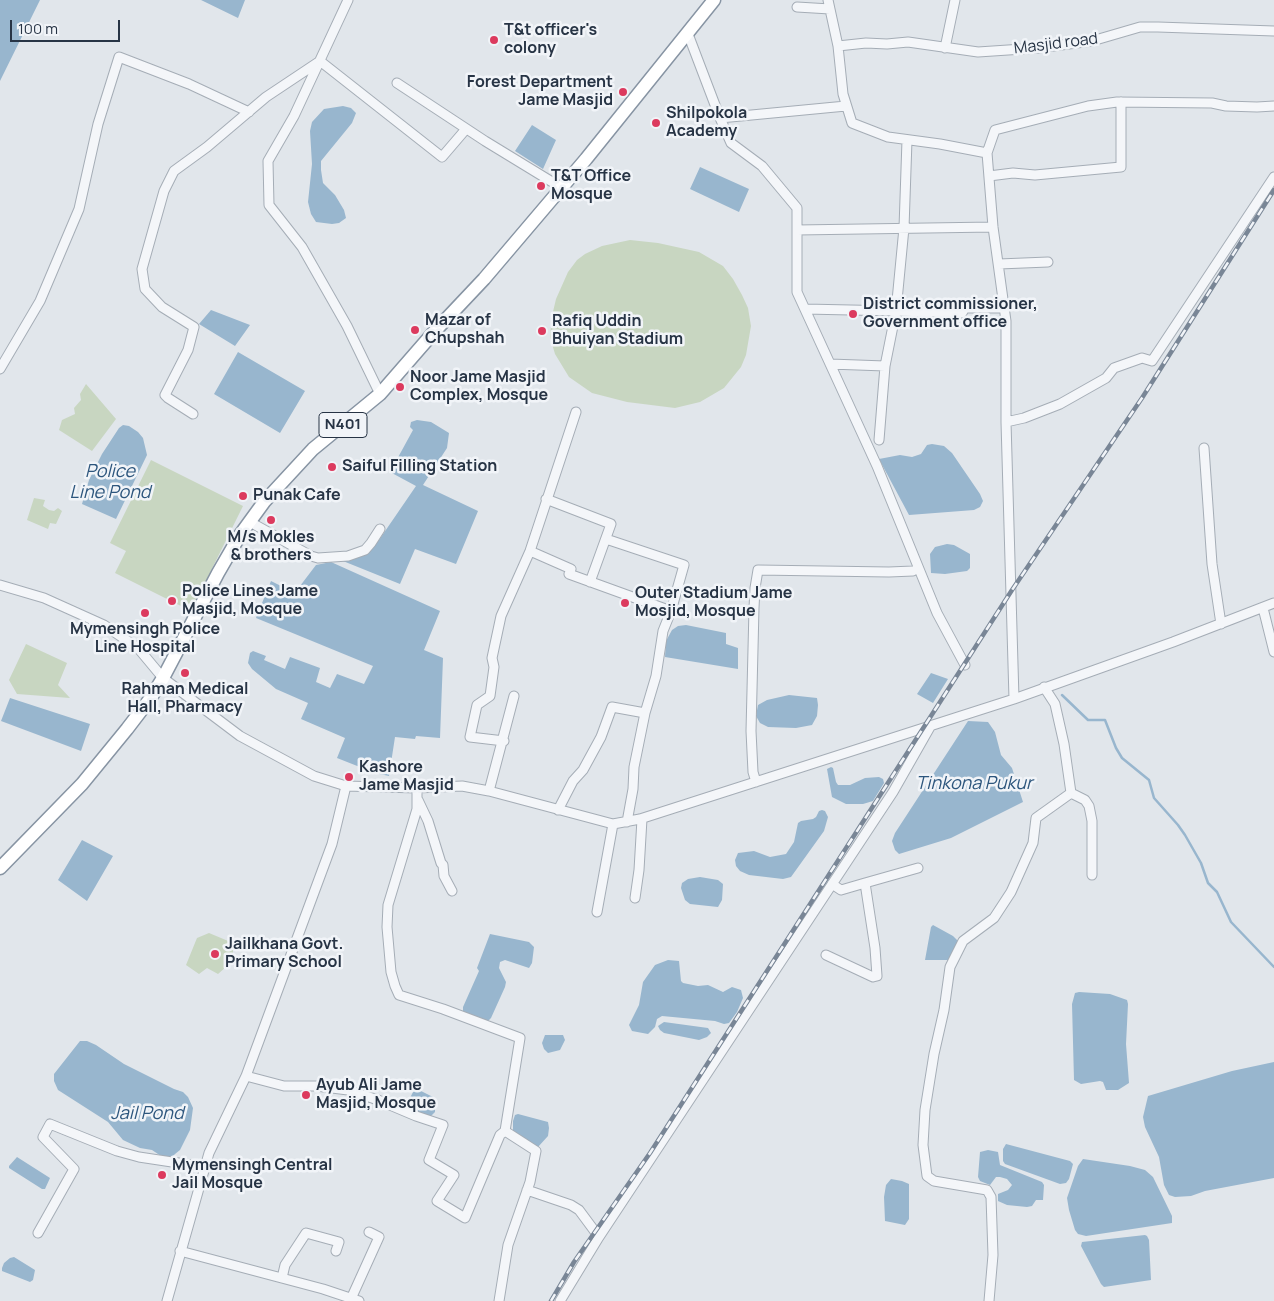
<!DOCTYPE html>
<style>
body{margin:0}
#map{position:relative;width:1274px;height:1301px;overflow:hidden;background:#e1e6eb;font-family:Manrope,sans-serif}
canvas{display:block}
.scale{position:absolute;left:10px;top:20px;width:110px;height:22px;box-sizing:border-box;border:2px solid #273445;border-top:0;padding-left:6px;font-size:15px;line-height:18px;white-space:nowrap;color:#273445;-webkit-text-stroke:4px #f1f4f8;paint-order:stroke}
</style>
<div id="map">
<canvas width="1274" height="1301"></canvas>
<div class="scale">100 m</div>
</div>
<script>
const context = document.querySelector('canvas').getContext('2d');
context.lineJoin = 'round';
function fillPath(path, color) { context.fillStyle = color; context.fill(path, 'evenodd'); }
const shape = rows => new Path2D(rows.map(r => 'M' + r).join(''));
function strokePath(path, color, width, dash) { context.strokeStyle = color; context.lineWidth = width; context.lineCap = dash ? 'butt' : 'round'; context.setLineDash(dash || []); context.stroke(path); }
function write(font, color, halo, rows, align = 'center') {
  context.font = font + ' Manrope,sans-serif'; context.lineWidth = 5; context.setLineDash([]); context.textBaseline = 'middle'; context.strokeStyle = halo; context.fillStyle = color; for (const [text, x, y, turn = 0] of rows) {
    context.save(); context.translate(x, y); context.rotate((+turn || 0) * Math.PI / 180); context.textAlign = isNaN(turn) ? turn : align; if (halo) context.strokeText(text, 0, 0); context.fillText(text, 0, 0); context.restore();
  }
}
fillPath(shape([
 [630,240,658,243,699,252,723,266,733,279,742,295,748,308,751,326,746,355,741,367,724,388,700,402,675,408,627,402,592,393,569,377,555,354,550,337,552,316,556,299,568,272,577,260,585,254,602,246],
 [86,384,116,419,92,451,59,430,62,420,75,414,74,408,81,400,80,394],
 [151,460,243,506,191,611,115,573,126,551,110,543],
 [34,498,45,500,43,506,49,510,54,511,58,508,62,511,56,524,50,523,48,529,27,520],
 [26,644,67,663,58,685,70,698,17,694,9,680],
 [209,933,233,943,233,954,230,955,226,967,218,974,207,968,199,974,186,965,197,938]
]), '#c8d6c1');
fillPath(shape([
 [0,0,40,0,0,81],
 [201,0,245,0,238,18],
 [343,106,351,108,356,113,352,123,321,161,321,170,323,183,335,195,344,210,346,218,339,223,332,224,316,222,311,214,308,202,312,164,310,131,312,122,324,109],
 [532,125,556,140,543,169,515,151],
 [700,167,749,189,739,212,690,189],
 [211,310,250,325,235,346,199,324],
 [238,352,305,391,280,433,214,394],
 [417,420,431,422,449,433,447,448,423,485,478,511,456,564,415,549,400,584,338,559,369,551,379,540,416,486,390,472,413,430,410,427,411,422],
 [123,425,129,426,138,432,143,438,147,455,116,519,82,504,89,480,102,454,119,428],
 [932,444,944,446,952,453,980,494,983,501,980,507,974,510,909,515,879,459,900,455,912,457,921,454,927,445],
 [947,544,954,545,970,554,970,568,967,571,945,574,931,573,930,554,935,547],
 [331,562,440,611,424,650,443,658,440,738,416,736,415,739,395,737,389,776,375,773,337,758,345,738,301,719,308,703,276,689,252,669,248,663,250,653,253,651,266,656,264,660,285,669,290,657,320,668,316,682,330,688,337,674,364,684,373,666,256,618,271,581,287,589,295,589,300,586,316,565],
 [686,625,726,633,726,644,738,648,738,669,665,657,666,641,672,630,678,626],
 [931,673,948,679,933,703,917,694],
 [789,695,817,698,818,705,817,716,812,725,796,728,768,727,760,723,756,716,758,705,767,700],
 [10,698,90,724,81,751,1,721],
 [968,721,988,722,995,732,1001,755,1012,768,1023,802,951,838,899,854,895,850,892,841,895,833],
 [831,767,833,768,836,782,838,785,850,785,865,778,879,777,883,779,884,783,873,801,863,804,846,804,832,797,827,769],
 [822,810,825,811,828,817,824,831,791,877,783,879,749,875,740,871,736,866,735,860,738,853,754,851,770,857,786,854,794,842,798,823,801,821,813,819,816,817,819,811],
 [82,840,113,856,87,901,58,880],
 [700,877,718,880,723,884,722,900,718,907,690,904,685,900,681,888,682,883,688,879],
 [933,925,953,936,957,940,957,944,948,960,925,960,931,927],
 [490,934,529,942,534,947,532,963,529,968,505,960,500,962,499,968,506,982,505,987,491,1018,488,1021,477,1020,463,1012,463,1007,479,971,477,968],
 [668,960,679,961,681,981,683,983,698,986,708,985,723,992,732,987,741,990,743,998,737,1012,729,1023,724,1024,715,1021,662,1016,657,1019,655,1027,648,1034,632,1031,629,1025,639,1005,643,982,655,965],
 [1079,992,1110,994,1127,1000,1128,1004,1126,1044,1129,1083,1118,1090,1106,1090,1103,1082,1100,1081,1081,1084,1074,1080,1072,1004,1075,993],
 [664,1022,708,1028,711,1033,707,1037,699,1040,664,1033,660,1030,658,1026],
 [545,1035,563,1035,565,1040,560,1050,548,1053,544,1049,542,1043],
 [80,1041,87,1041,96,1045,124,1064,174,1089,183,1092,188,1097,193,1108,190,1130,180,1150,175,1154,173,1156,161,1156,152,1150,140,1148,123,1140,108,1122,58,1090,54,1081,54,1074],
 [1274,1062,1274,1178,1205,1191,1191,1196,1175,1197,1169,1195,1164,1185,1159,1157,1145,1127,1143,1117,1148,1096,1232,1071],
 [414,1090,419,1090,433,1097,435,1099,435,1112,431,1116,405,1108],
 [518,1114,548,1122,549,1128,548,1136,538,1147,513,1133,513,1121,515,1115],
 [1006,1144,1070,1161,1073,1164,1069,1179,1066,1183,1060,1184,1005,1164,1003,1161,1003,1149],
 [988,1150,998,1152,1000,1165,1042,1182,1044,1185,1043,1200,1036,1200,1032,1206,1027,1207,1007,1205,998,1201,998,1194,1008,1190,1012,1185,1007,1179,1000,1177,996,1177,990,1185,980,1181,978,1177,980,1152],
 [17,1157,50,1178,45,1189,42,1189,9,1168,9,1166],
 [1083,1159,1130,1166,1145,1170,1153,1177,1172,1216,1172,1223,1086,1236,1078,1234,1075,1230,1069,1210,1067,1198,1078,1166],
 [891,1179,902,1181,909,1184,909,1219,905,1225,885,1221,884,1197,886,1185],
 [1145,1235,1147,1236,1149,1240,1151,1280,1104,1287,1101,1284,1081,1246,1082,1242],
 [14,1257,35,1270,33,1280,30,1282,2,1271,2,1268,4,1263,10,1258]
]), '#98b6ce');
strokePath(shape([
 [1062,695,1088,720,1105,720,1116,748,1122,758,1149,780,1154,798,1178,825,1185,835,1201,863,1208,883,1217,892,1231,922,1274,967]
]), '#98b6ce', 2.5);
const minor = shape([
 [348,0,294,116,268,161,269,205,302,247,347,326,380,394],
 [828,0,838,46,843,94,852,123,888,137,940,144,987,153],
 [797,7,830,9],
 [688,34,720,118],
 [838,46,866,43,887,44,908,42,978,52,1038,48,1092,41,1140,27,1158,27,1274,31],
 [945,48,955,0],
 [397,83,485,141,562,188],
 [846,106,720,118,731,143,762,166,797,208,797,292,877,466,937,613,965,665],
 [989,176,1013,173,1035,175,1121,167,1121,102],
 [797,230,993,227],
 [999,264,1048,262],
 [805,309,896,311,904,228,907,140],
 [830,364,885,366,896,311,962,313,965,308,1005,308],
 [0,369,40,301,79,209,98,124,119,57,189,84,249,112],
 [193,414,168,398,165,395,188,350,194,327,162,307,145,289,142,269,164,191,174,171,207,147,266,97,320,61,442,157,466,129],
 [1006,422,1024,418,1060,404,1106,378,1114,368,1142,358,1152,361,1274,177],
 [879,440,885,366],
 [1204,448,1212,564,1221,624],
 [546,499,611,524,590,582],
 [250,522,311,556,318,558,348,556,365,550,371,543,380,529],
 [530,551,571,569,569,574,671,611],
 [0,585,44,598,104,625,138,648,163,678,240,736,314,776,346,786,417,788,462,786,489,791,613,824,640,819,1014,699,1173,642,1274,603],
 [1263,608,1274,652],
 [1014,699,1006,422,1006,321,993,227,987,153,995,130,1088,106,1117,102,1212,103,1226,106,1257,107,1274,106],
 [504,741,470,737,477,705,490,696,494,667,492,658,501,616,530,551,576,412],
 [756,782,753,772,751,731,754,608,755,588,758,570,889,572,913,571],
 [417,788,417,809,388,905,387,927,391,972,395,986,399,995,443,1009,520,1038,505,1131,536,1151,530,1182,508,1245,499,1301],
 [489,791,514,696],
 [1071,793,1085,800,1089,806,1092,821,1092,875],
 [418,800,428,821,441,863,443,865,444,876,452,891],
 [558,810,573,781,583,770,601,737,612,707,645,713,656,676,663,631,671,611,684,565,606,539],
 [627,822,633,789,634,767,645,713],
 [832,884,841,890,865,883],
 [635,898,639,870,642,819],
 [597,912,613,824],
 [826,955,873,977,877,976,875,948,865,883,918,868],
 [246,1076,284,1086,316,1086,348,1090,378,1100,416,1116,443,1125,429,1160,454,1175,437,1201,465,1218,500,1135,505,1131],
 [527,1190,571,1205,579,1210,599,1237],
 [38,1233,74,1169,43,1137,50,1124,117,1151,139,1157,205,1167],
 [180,1251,323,1289,359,1301],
 [282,1278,285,1265,306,1233,339,1242,336,1251],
 [167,1301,209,1153,246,1076,332,844,346,786],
 [350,1301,379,1237,369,1232],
 [560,1301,599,1237,893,792,930,727],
 [989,1301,993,1255,991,1197,987,1190,934,1181,927,1176,923,1145,925,1110,934,1054,944,1010,950,967,963,941,994,918,1011,892,1033,843,1036,818,1071,793,1064,744,1055,704,1044,687]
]);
const highway = shape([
 [0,868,82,784,127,729,150,699,163,678,218,573,240,535,264,502,313,449,380,394,434,332,484,279,586,159,714,0]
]);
strokePath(minor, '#a5adb6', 11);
strokePath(highway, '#8794a3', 15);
strokePath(minor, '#f4f6f9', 9);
strokePath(highway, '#fff', 12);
const rail = shape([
 [551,1301,574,1262,650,1153,1012,590,1142,398,1274,190]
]);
strokePath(rail, '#798696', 4.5);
strokePath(rail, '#f1f4f8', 2.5, [8]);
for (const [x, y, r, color] of [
 [494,40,5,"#dc3a5e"],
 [623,92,5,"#dc3a5e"],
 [656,123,5,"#dc3a5e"],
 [541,186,5,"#dc3a5e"],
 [853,314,5,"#dc3a5e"],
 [415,330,5,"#dc3a5e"],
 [542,331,5,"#dc3a5e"],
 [400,387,5,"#dc3a5e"],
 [332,467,5,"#dc3a5e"],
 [243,496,5,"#dc3a5e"],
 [271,520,5,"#dc3a5e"],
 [172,601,5,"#dc3a5e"],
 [625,603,5,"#dc3a5e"],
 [145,613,5,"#dc3a5e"],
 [185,673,5,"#dc3a5e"],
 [349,777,5,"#dc3a5e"],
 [215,954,5,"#dc3a5e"],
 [306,1095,5,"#dc3a5e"],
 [162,1175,5,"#dc3a5e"]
]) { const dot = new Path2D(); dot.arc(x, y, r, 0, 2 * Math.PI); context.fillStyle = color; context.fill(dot); strokePath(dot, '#f1f4f8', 2); }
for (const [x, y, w] of [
 [343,425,48]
]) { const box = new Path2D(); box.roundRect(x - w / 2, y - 12.5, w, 25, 4); context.fillStyle = '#f1f4f8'; context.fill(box); strokePath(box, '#273445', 1); }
write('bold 15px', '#273445', null, [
 ["N401",343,425]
]);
write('bold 16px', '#273445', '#f1f4f8', [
 ["T&t officer's",504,31],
 ["colony",504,49],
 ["Forest Department",613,83,"right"],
 ["Jame Masjid",613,101,"right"],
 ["Shilpokola",666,114],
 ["Academy",666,132],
 ["T&T Office",551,177],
 ["Mosque",551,195],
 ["District commissioner,",863,305],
 ["Government office",863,323],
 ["Mazar of",425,321],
 ["Chupshah",425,339],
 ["Rafiq Uddin",552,322],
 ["Bhuiyan Stadium",552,340],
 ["Noor Jame Masjid",410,378],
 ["Complex, Mosque",410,396],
 ["Saiful Filling Station",342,467],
 ["Punak Cafe",253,496],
 ["M/s Mokles",271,538,"center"],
 ["& brothers",271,556,"center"],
 ["Police Lines Jame",182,592],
 ["Masjid, Mosque",182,610],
 ["Outer Stadium Jame",635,594],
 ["Mosjid, Mosque",635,612],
 ["Mymensingh Police",145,630,"center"],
 ["Line Hospital",145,648,"center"],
 ["Rahman Medical",185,690,"center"],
 ["Hall, Pharmacy",185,708,"center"],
 ["Kashore",359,768],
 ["Jame Masjid",359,786],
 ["Jailkhana Govt.",225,945],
 ["Primary School",225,963],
 ["Ayub Ali Jame",316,1086],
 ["Masjid, Mosque",316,1104],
 ["Mymensingh Central",172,1166],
 ["Jail Mosque",172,1184]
], 'left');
write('16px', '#273445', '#f1f4f8', [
 ["Masjid road",1056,44,-7]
]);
write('italic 18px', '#2d567d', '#f1f4f8', [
 ["Police",110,472],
 ["Line Pond",110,493],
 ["Tinkona Pukur",974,784],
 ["Jail Pond",147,1114]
]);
</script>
